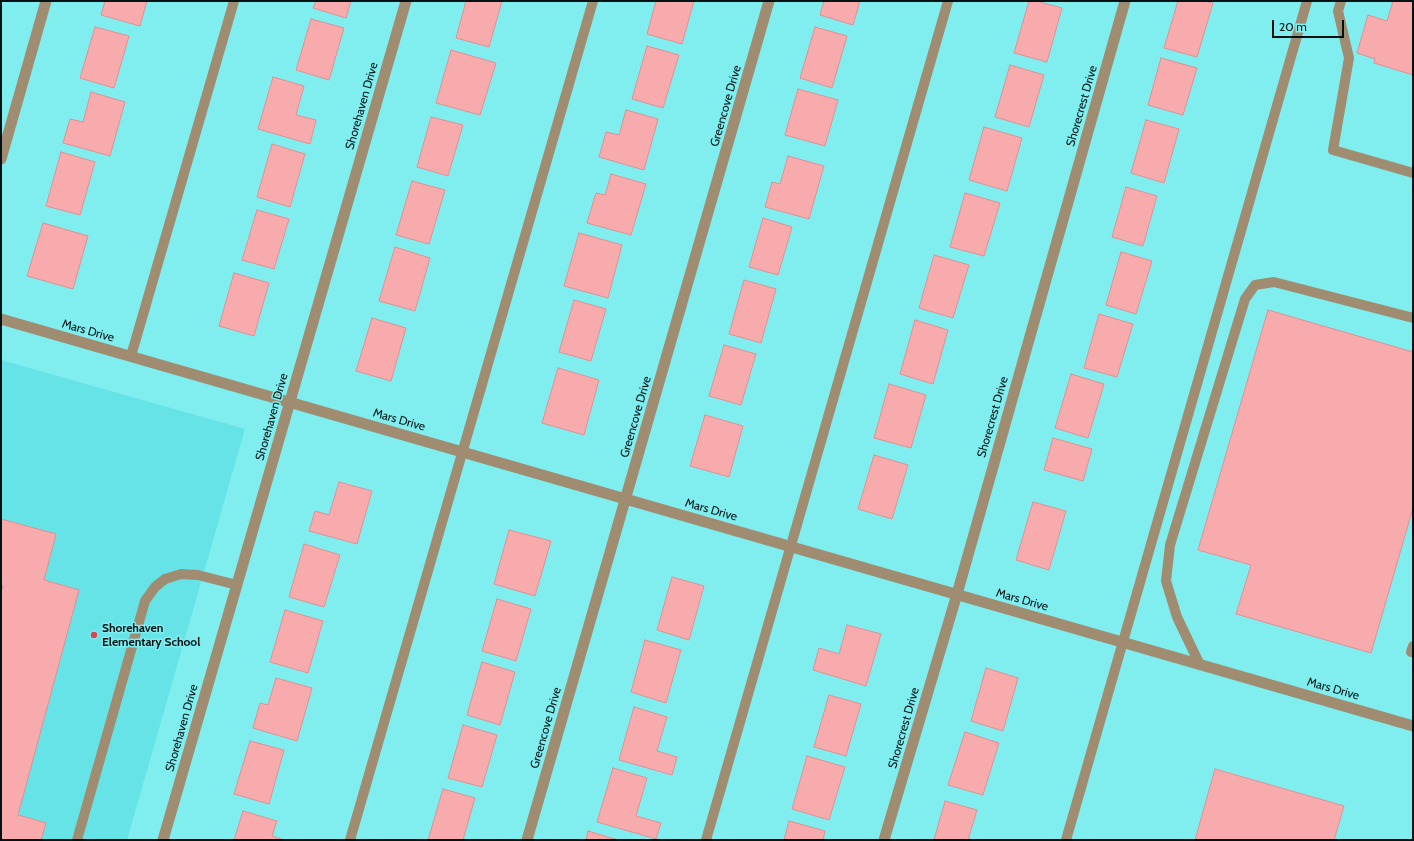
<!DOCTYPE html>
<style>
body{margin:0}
#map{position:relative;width:1414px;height:841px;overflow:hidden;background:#80edef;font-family:Cabin,sans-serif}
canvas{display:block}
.frame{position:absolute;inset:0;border:2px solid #001213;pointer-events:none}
.scale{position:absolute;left:1272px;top:20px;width:72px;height:18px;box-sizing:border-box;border:2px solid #001213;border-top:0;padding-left:5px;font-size:12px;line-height:14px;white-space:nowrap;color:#001213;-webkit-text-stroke:3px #80edef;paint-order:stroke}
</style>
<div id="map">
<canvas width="1414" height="841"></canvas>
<div class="frame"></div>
<div class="scale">20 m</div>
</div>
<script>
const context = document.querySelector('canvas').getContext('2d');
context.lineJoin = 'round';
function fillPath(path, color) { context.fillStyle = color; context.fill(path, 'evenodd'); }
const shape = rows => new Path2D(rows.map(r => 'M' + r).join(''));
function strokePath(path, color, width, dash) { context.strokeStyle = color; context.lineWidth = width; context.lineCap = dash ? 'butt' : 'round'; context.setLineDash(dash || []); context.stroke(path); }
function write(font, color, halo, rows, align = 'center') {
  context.font = font + ' Cabin,sans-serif'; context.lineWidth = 3; context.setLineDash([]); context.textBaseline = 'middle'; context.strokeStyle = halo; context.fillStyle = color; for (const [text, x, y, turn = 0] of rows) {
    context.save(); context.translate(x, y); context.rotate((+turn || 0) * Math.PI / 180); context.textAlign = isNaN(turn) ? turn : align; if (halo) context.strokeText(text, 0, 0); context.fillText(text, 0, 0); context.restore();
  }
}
fillPath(shape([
 [1,360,245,429,127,840,1,840]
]), '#66e3e6');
const building = shape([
 [105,1,147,1,140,26,101,15,105,1],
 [316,1,351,1,346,18,313,8,316,1],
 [466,1,502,1,489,47,456,38,466,1],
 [656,1,694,1,682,44,647,34,656,1],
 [824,1,860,1,853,25,820,15,824,1],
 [1029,1,1036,1,1062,8,1047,62,1014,53,1029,1],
 [1178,1,1204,1,1213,3,1197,57,1164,48,1178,1],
 [1393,1,1413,1,1413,75,1374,63,1375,59,1357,53,1368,15,1387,21,1393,1],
 [311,19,344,28,329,80,296,70,311,19],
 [95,27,129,36,114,88,80,78,95,27],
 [815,27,847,36,832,88,800,78,815,27],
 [647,46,679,55,663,108,632,99,647,46],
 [451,50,496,63,480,115,436,103,451,50],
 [1161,58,1197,68,1183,115,1148,105,1161,58],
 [1010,65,1044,75,1029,127,995,117,1010,65],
 [273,77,304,86,296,115,316,120,310,144,258,129,273,77],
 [798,89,838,100,825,146,785,135,798,89],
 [91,92,125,102,110,156,63,143,70,119,83,122,91,92],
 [626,110,658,119,644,170,599,157,606,132,619,135,626,110],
 [431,117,463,125,448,176,417,167,431,117],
 [1146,120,1179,129,1164,183,1131,173,1146,120],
 [984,127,1022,138,1007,191,969,180,984,127],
 [272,144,305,154,290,207,257,197,272,144],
 [61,152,95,162,80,215,46,206,61,152],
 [788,156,824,166,809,219,765,207,772,182,780,184,788,156],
 [611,174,646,184,631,235,587,223,596,193,605,195,611,174],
 [412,181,445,190,429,244,396,235,412,181],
 [1126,187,1157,196,1143,246,1112,237,1126,187],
 [965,193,1000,203,984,256,950,247,965,193],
 [257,210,289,219,274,269,242,260,257,210],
 [763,218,792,227,778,275,749,267,763,218],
 [43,223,88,236,73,289,27,276,43,223],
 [579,233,622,245,608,298,564,286,579,233],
 [395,247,430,258,415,311,379,301,395,247],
 [1121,252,1152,261,1136,314,1106,305,1121,252],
 [934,255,969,265,953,318,919,308,934,255],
 [234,273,269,283,254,336,219,326,234,273],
 [744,280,776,289,761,343,729,334,744,280],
 [574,300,606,309,591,361,559,352,574,300],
 [1268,310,1413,352,1413,508,1371,653,1236,614,1251,565,1198,550,1268,310],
 [1099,314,1133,324,1117,377,1084,368,1099,314],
 [372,318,406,328,391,381,356,371,372,318],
 [915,320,948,330,933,384,900,374,915,320],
 [724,345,756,354,741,405,709,396,724,345],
 [558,368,599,380,584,435,542,423,558,368],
 [1071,374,1104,384,1088,438,1055,428,1071,374],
 [889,384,926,395,911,448,874,438,889,384],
 [705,415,743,426,729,477,690,466,705,415],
 [1053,438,1092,449,1083,481,1044,470,1053,438],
 [874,455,908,465,892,519,858,509,874,455],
 [339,482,372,491,357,544,309,531,315,511,329,515,339,482],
 [1033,502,1066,511,1049,570,1016,560,1033,502],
 [1,519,56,534,44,580,79,590,18,815,46,823,41,840,1,840,1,592,3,586,1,585,1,519],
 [509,530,551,541,535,596,494,584,509,530],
 [304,544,340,555,324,607,289,597,304,544],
 [672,577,704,586,689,640,657,630,672,577],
 [497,599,531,609,516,661,482,651,497,599],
 [285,610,323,621,308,673,270,662,285,610],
 [847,625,881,634,866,686,813,670,819,648,839,654,847,625],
 [645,640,681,650,666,703,631,692,645,640],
 [482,662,515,672,500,725,467,715,482,662],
 [986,668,1018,678,1003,731,971,721,986,668],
 [276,678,312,688,297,741,253,728,260,703,268,705,276,678],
 [829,695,861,704,846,756,814,747,829,695],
 [634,707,667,717,657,751,677,757,672,775,619,760,634,707],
 [463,725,497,735,482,787,448,778,463,725],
 [965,732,999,743,983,795,948,785,965,732],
 [250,741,284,750,269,804,234,794,250,741],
 [807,756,845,767,829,820,792,809,807,756],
 [613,768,647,778,636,816,661,823,656,839,597,822,613,768],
 [1215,769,1344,806,1334,840,1195,840,1215,769],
 [443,789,475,798,463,840,428,840,443,789],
 [945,801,977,810,968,840,934,840,945,801],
 [243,811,277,821,272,836,284,840,234,840,243,811],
 [789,821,825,831,823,840,784,840,789,821],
 [588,831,618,840,586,840,588,831]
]);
fillPath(building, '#f8abad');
strokePath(building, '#e28f92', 1);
strokePath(shape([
 [1341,1,1338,11,1349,58,1333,150,1413,173],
 [131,356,234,1],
 [1411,652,1413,646],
 [1200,665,1177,617,1166,581,1170,545,1245,299,1255,285,1274,282,1413,318],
 [77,840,145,601,155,587,165,579,181,574,198,575,237,585],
 [350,840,593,1],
 [706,840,948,1],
 [1066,840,1307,1]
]), '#a08d71', 10);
strokePath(shape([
 [1,159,46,1],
 [163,840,406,1],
 [527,840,769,1],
 [884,840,957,594,1125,1]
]), '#a08d71', 11);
strokePath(shape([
 [1,319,1413,726]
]), '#a08d71', 11);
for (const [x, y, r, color] of [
 [94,635,4,"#d54558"]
]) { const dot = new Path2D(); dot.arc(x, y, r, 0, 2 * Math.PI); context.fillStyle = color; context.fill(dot); strokePath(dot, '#80edef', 1.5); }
write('12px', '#001213', '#80edef', [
 ["Shorehaven Drive",362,106,-74],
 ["Greencove Drive",726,106,-74],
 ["Shorecrest Drive",1082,106,-74],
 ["Mars Drive",88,331,16],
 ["Shorehaven Drive",272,417,-74],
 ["Greencove Drive",636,417,-74],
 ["Shorecrest Drive",993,417,-74],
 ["Mars Drive",399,420,16],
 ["Mars Drive",711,510,16],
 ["Mars Drive",1022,600,16],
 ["Mars Drive",1333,689,16],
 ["Shorehaven Drive",182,728,-74],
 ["Greencove Drive",546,728,-74],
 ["Shorecrest Drive",904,728,-74]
]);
write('bold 12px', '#001213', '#80edef', [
 ["Shorehaven",102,628],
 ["Elementary School",102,642]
], 'left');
</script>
